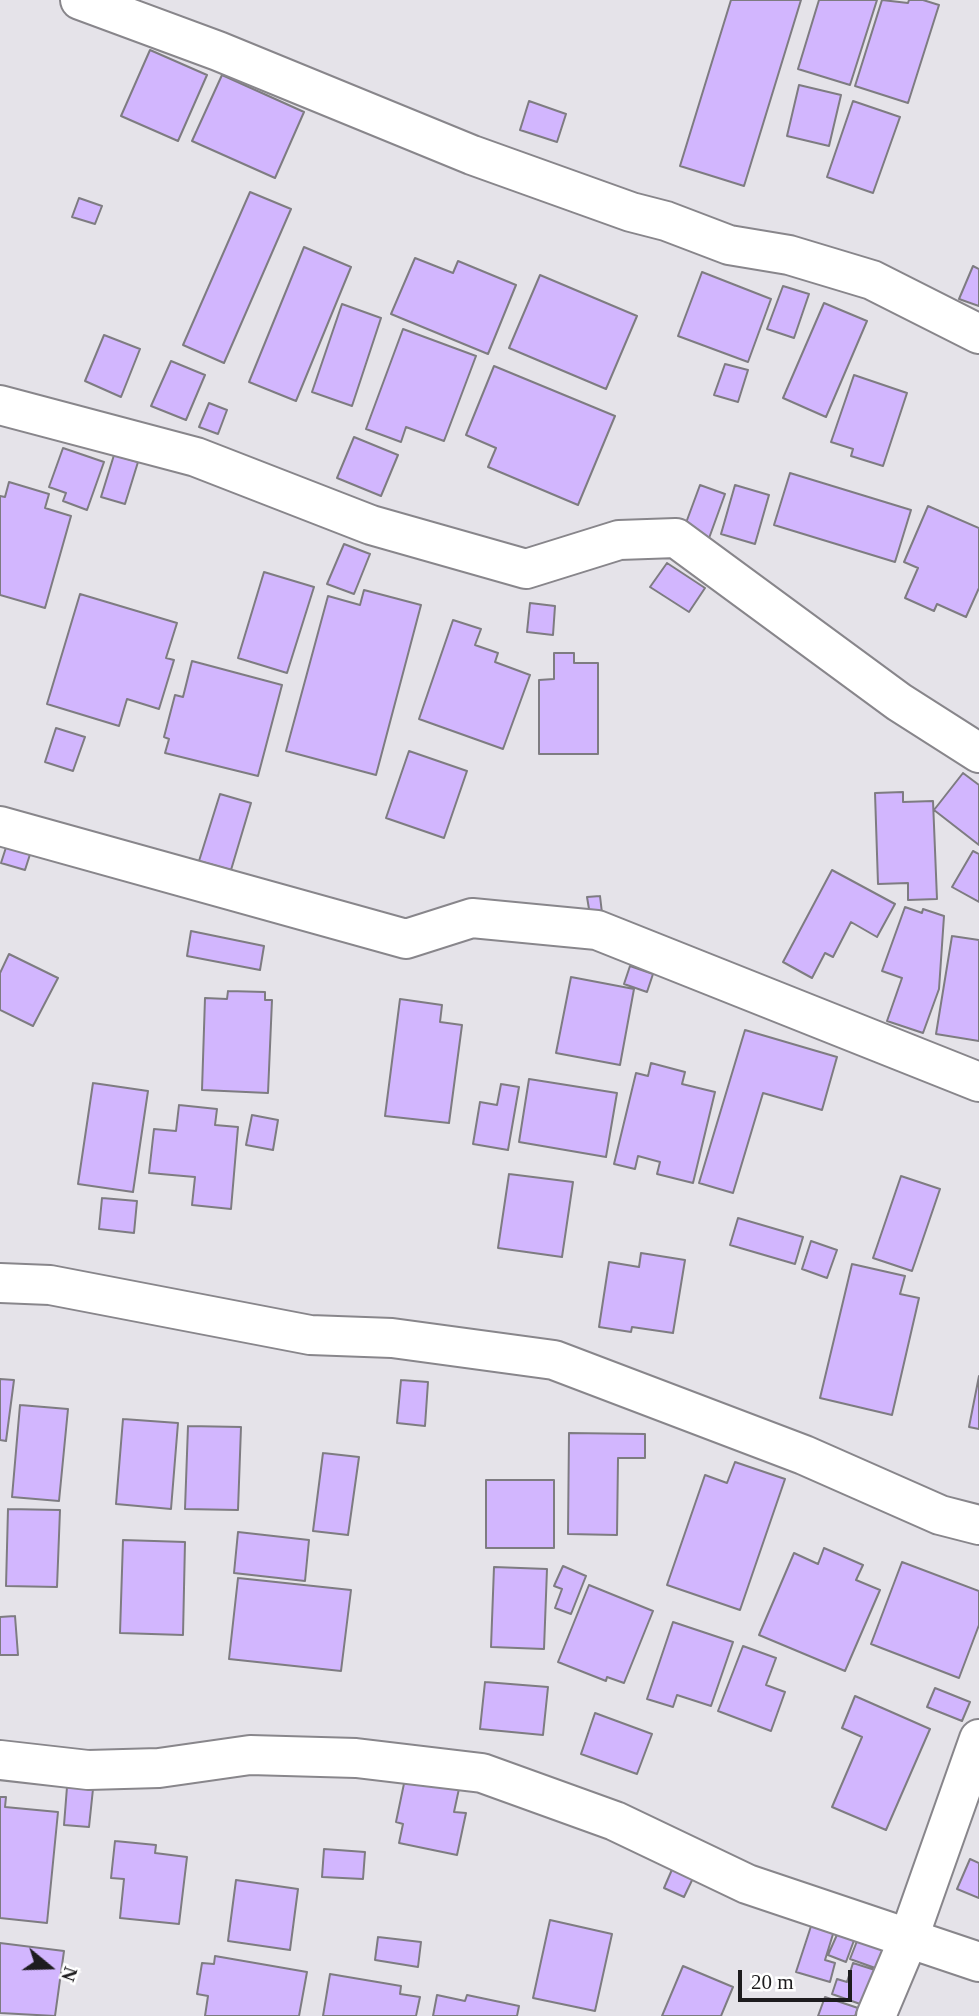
<!DOCTYPE html>
<style>
body{margin:0}
#map{position:relative;width:979px;height:2016px;overflow:hidden;background:#e5e3e9;font-family:Georgia,serif}
canvas{display:block}
.north{position:absolute;left:14px;top:1932px;width:70px;height:70px;-webkit-text-stroke:5px #fff;paint-order:stroke;rotate:109deg;font-size:19px;font-weight:700;line-height:28px;text-align:center;color:#1d1c1e}
.north::after{content:'';display:block;margin:auto;width:24px;height:32px;background:#1d1c1e;clip-path:polygon(50% 0,100% 100%,50% 72%,0 100%)}
.scale{position:absolute;left:738px;top:1970px;width:114px;height:32px;box-sizing:border-box;border:4px solid #1d1c1e;border-top:0;padding-left:9px;font-size:21px;line-height:24px;white-space:nowrap;color:#1d1c1e;-webkit-text-stroke:5px #fff;paint-order:stroke}
</style>
<div id="map">
<canvas width="979" height="2016"></canvas>
<div class="north">N</div>
<div class="scale">20 m</div>
</div>
<script>
const context = document.querySelector('canvas').getContext('2d');
context.lineJoin = 'round';
function fillPath(path, color) { context.fillStyle = color; context.fill(path, 'evenodd'); }
const shape = rows => new Path2D(rows.map(r => 'M' + r).join(''));
function strokePath(path, color, width, dash) { context.strokeStyle = color; context.lineWidth = width; context.lineCap = dash ? 'butt' : 'round'; context.setLineDash(dash || []); context.stroke(path); }
const building = shape([
 [731,0,801,0,744,186,680,166,731,0],
 [819,0,877,0,850,85,798,69,819,0],
 [882,0,908,3,909,0,923,0,939,5,908,103,855,86,882,0],
 [150,50,207,75,178,141,121,116,150,50],
 [222,75,304,112,275,178,192,141,222,75],
 [799,85,841,95,829,146,787,136,799,85],
 [529,101,566,114,557,142,520,130,529,101],
 [853,101,900,117,873,193,827,177,853,101],
 [250,192,291,209,224,363,183,345,250,192],
 [79,198,102,206,95,224,72,217,79,198],
 [304,247,351,267,296,401,249,382,304,247],
 [415,258,453,273,458,261,516,285,488,354,391,314,415,258],
 [973,266,979,269,979,306,959,299,973,266],
 [702,272,771,299,748,362,678,336,702,272],
 [540,275,637,316,606,389,509,348,540,275],
 [783,286,809,294,794,338,767,329,783,286],
 [824,303,867,321,826,417,783,398,824,303],
 [342,304,381,318,352,406,312,392,342,304],
 [403,329,476,356,444,441,406,427,401,442,366,429,403,329],
 [104,335,140,349,121,397,85,381,104,335],
 [171,361,205,375,186,420,151,406,171,361],
 [725,364,748,370,738,402,714,395,725,364],
 [494,366,615,416,578,505,488,467,496,448,466,435,494,366],
 [854,375,907,393,883,466,851,456,853,449,831,442,854,375],
 [209,403,227,410,218,434,199,427,209,403],
 [354,437,398,455,381,496,337,478,354,437],
 [63,448,104,462,87,510,63,501,66,493,49,487,63,448],
 [114,455,138,462,125,504,101,497,114,455],
 [790,473,911,510,895,562,774,525,790,473],
 [9,482,49,494,45,508,71,516,45,608,0,595,0,496,5,497,9,482],
 [700,485,725,494,708,541,683,531,700,485],
 [735,485,769,495,755,544,721,534,735,485],
 [928,506,979,528,979,588,966,617,937,604,934,611,905,598,918,568,904,562,928,506],
 [344,544,370,554,354,594,327,584,344,544],
 [667,563,705,588,689,612,650,587,667,563],
 [264,572,314,587,287,673,238,658,264,572],
 [364,590,421,605,376,775,286,751,328,596,360,605,364,590],
 [80,594,177,623,166,658,174,660,159,709,127,699,119,726,47,704,80,594],
 [530,603,555,606,553,635,527,632,530,603],
 [453,620,481,629,475,645,498,653,495,662,530,675,503,749,419,719,453,620],
 [554,653,574,653,574,663,598,663,598,754,539,754,539,680,554,679,554,653],
 [192,661,282,685,258,776,165,753,169,739,164,737,175,695,183,697,192,661],
 [56,728,85,737,73,771,45,762,56,728],
 [409,751,467,771,444,838,386,818,409,751],
 [963,773,979,785,979,845,934,810,963,773],
 [903,792,903,802,933,801,937,899,908,900,908,883,878,884,875,793,903,792],
 [220,794,251,803,231,870,199,861,220,794],
 [9,838,33,845,25,870,1,863,9,838],
 [973,851,979,854,979,902,952,887,973,851],
 [832,870,895,904,877,937,851,922,833,957,825,953,812,978,783,962,832,870],
 [600,896,602,913,590,915,587,897,600,896],
 [905,907,922,913,923,909,944,916,939,989,923,1033,887,1021,902,978,882,971,905,907],
 [191,931,264,946,260,970,187,956,191,931],
 [952,936,979,940,979,1041,936,1034,952,936],
 [9,954,58,978,33,1026,0,1010,0,973,9,954],
 [630,966,653,974,647,992,624,984,630,966],
 [571,977,634,989,620,1065,556,1053,571,977],
 [228,991,265,992,265,1000,272,1000,268,1093,202,1090,205,998,227,999,228,991],
 [400,999,442,1005,440,1022,462,1025,449,1123,385,1116,400,999],
 [745,1030,837,1057,822,1110,763,1093,733,1193,699,1183,745,1030],
 [651,1063,685,1072,682,1084,715,1092,693,1183,657,1174,660,1162,638,1156,635,1169,614,1164,636,1073,648,1076,651,1063],
 [529,1079,617,1093,606,1157,519,1142,529,1079],
 [93,1083,148,1091,133,1192,78,1184,93,1083],
 [501,1084,519,1087,508,1150,473,1144,480,1102,497,1105,501,1084],
 [179,1105,217,1109,215,1125,238,1127,231,1209,192,1205,195,1177,149,1173,154,1129,176,1131,179,1105],
 [252,1115,278,1120,273,1150,246,1145,252,1115],
 [509,1174,573,1182,562,1257,498,1248,509,1174],
 [901,1176,940,1189,912,1271,873,1258,901,1176],
 [102,1198,137,1201,134,1233,99,1229,102,1198],
 [738,1218,803,1237,795,1264,730,1245,738,1218],
 [811,1241,837,1250,827,1278,802,1269,811,1241],
 [641,1253,685,1260,673,1333,632,1327,631,1332,599,1327,609,1262,639,1267,641,1253],
 [852,1264,905,1276,900,1294,919,1298,892,1415,820,1398,852,1264],
 [979,1376,979,1429,969,1427,979,1376],
 [0,1379,14,1380,6,1441,0,1440,0,1379],
 [401,1380,428,1382,425,1426,397,1423,401,1380],
 [20,1405,68,1409,59,1501,12,1497,20,1405],
 [123,1419,178,1423,171,1509,116,1504,123,1419],
 [188,1426,241,1427,238,1510,185,1509,188,1426],
 [569,1433,645,1434,645,1458,618,1458,617,1535,568,1534,569,1433],
 [323,1453,359,1457,348,1535,313,1531,323,1453],
 [735,1462,785,1479,740,1610,667,1585,705,1475,727,1483,735,1462],
 [486,1480,554,1480,554,1548,486,1548,486,1480],
 [8,1509,60,1510,57,1587,6,1586,8,1509],
 [238,1532,309,1540,305,1581,234,1573,238,1532],
 [123,1540,185,1542,183,1635,120,1633,123,1540],
 [824,1548,863,1565,856,1580,880,1590,845,1671,759,1635,794,1553,818,1564,824,1548],
 [902,1562,979,1591,979,1625,959,1678,871,1644,902,1562],
 [563,1566,586,1576,571,1614,555,1608,562,1589,554,1586,563,1566],
 [494,1567,547,1569,544,1649,491,1647,494,1567],
 [238,1578,351,1590,341,1671,229,1659,238,1578],
 [589,1585,653,1611,624,1683,607,1677,606,1681,558,1662,589,1585],
 [15,1616,18,1655,0,1655,0,1617,15,1616],
 [673,1622,733,1642,711,1706,677,1695,673,1707,647,1699,673,1622],
 [743,1646,776,1658,766,1685,785,1692,771,1731,718,1711,743,1646],
 [485,1682,548,1687,543,1735,480,1729,485,1682],
 [935,1688,970,1702,962,1721,927,1707,935,1688],
 [855,1696,930,1729,886,1830,832,1807,862,1737,842,1728,855,1696],
 [595,1713,652,1734,637,1774,581,1754,595,1713],
 [406,1774,460,1784,454,1812,466,1813,457,1855,399,1843,403,1824,396,1822,406,1774],
 [67,1787,93,1789,89,1827,64,1825,67,1787],
 [0,1797,6,1797,5,1807,58,1812,47,1923,0,1918,0,1797],
 [115,1841,156,1845,155,1853,187,1857,179,1924,120,1918,124,1879,111,1878,115,1841],
 [324,1849,365,1852,363,1879,322,1877,324,1849],
 [970,1859,979,1863,979,1898,957,1889,970,1859],
 [674,1865,695,1874,684,1897,664,1888,674,1865],
 [236,1880,298,1889,290,1950,228,1941,236,1880],
 [815,1914,837,1921,825,1960,835,1963,830,1982,796,1972,815,1914],
 [550,1920,612,1934,595,2011,533,1998,550,1920],
 [840,1928,856,1935,846,1962,828,1955,840,1928],
 [859,1936,888,1944,878,1969,850,1959,859,1936],
 [378,1937,421,1942,418,1967,375,1960,378,1937],
 [0,1943,64,1951,55,2016,0,2013,0,1943],
 [215,1956,307,1972,299,2016,205,2016,208,1996,197,1994,202,1963,214,1964,215,1956],
 [853,1963,875,1970,863,2005,832,1994,837,1979,847,1982,853,1963],
 [683,1966,733,1987,721,2016,662,2016,683,1966],
 [330,1974,401,1986,400,1994,420,1997,416,2016,323,2016,330,1974],
 [437,1995,465,2001,467,1995,519,2006,517,2016,433,2016,437,1995],
 [825,1997,858,2008,855,2016,818,2016,825,1997]
]);
fillPath(building, '#d2b6fe');
strokePath(building, '#7e7c81', 2);
const minor = shape([
 [80,0,218,51,472,155,631,212,666,221,729,245,789,255,872,280,979,334],
 [0,405,196,457,371,525,526,569,619,540,676,538,899,702,979,753],
 [0,826,406,939,472,918,597,930,979,1082],
 [0,1283,50,1285,310,1335,392,1338,554,1360,804,1455,940,1515,979,1525],
 [0,1760,88,1770,159,1768,250,1755,356,1758,482,1773,615,1821,747,1884,979,1962],
 [876,2016,908,1940,979,1739]
]);
strokePath(minor, '#88868b', 42);
strokePath(minor, '#fff', 38);
</script>
